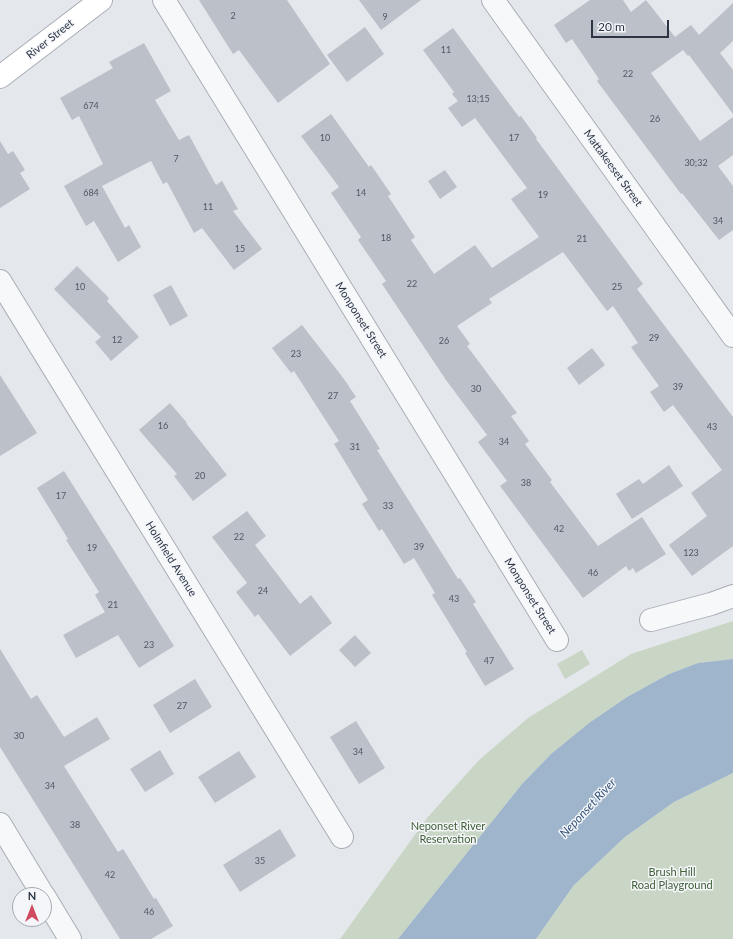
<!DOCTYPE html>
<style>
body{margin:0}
#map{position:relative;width:733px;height:939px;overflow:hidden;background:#e4e7ec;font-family:Lato,sans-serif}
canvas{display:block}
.north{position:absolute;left:12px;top:887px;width:40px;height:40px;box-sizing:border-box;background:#f4f6f9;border:1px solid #a4a9b1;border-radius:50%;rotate:0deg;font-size:11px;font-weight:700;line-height:16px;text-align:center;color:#2b3544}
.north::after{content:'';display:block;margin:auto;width:14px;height:18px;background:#cf4a60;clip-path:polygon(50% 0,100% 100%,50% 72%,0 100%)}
.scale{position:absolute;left:591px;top:20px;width:78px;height:18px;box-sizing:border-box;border:2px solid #2b3544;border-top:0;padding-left:5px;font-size:12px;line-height:14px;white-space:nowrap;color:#2b3544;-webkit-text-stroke:3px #f4f6f9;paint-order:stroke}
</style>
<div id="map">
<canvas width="733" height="939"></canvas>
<div class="north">N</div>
<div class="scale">20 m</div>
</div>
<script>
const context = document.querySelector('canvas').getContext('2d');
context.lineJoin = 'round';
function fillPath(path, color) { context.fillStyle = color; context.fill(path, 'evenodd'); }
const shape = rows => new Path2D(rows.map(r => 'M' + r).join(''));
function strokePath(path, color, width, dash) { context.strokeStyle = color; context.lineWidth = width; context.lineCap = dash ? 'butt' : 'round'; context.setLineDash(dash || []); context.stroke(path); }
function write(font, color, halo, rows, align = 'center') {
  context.font = font + ' Lato,sans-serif'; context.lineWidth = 3; context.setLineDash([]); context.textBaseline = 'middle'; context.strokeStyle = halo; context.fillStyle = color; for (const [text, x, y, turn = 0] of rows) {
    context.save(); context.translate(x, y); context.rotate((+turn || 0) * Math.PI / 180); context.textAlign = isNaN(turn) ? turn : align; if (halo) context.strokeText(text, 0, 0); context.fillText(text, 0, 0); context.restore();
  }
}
fillPath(shape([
 [733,621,733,659,698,663,669,674,627,697,589,723,551,754,522,784,398,939,340,939,427,818,479,760,528,718,631,654],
 [582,650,590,664,565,679,557,664],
 [733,773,733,939,536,939,574,885,625,837,674,802]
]), '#c9d6c5');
fillPath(shape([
 [733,659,733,773,674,802,625,837,574,885,536,939,398,939,522,784,551,754,589,723,627,697,669,674,698,663]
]), '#9fb5cb');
fillPath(shape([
 [199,0,287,0,330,64,278,103,239,50,233,54],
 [359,0,421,0,381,30],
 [590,0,623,0,631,12,646,0,675,37,691,25,699,35,733,3,733,41,720,53,733,70,733,114,689,55,688,56,683,50,651,73,700,141,733,117,733,155,718,166,733,186,733,230,719,240,682,193,681,194,597,81,599,79,572,39,566,43,554,25],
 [365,27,384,54,347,82,327,55],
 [453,28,519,117,521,116,537,138,536,139,643,284,637,289,733,417,733,546,692,576,669,545,707,516,691,493,722,470,673,405,664,412,650,392,659,386,631,347,638,343,613,306,607,311,563,252,489,299,492,303,457,326,470,344,467,346,517,413,511,416,529,441,525,444,552,480,550,482,598,546,642,517,666,554,636,573,633,568,629,571,626,566,583,598,500,486,507,481,478,442,487,435,446,380,382,284,386,281,358,240,361,237,331,193,339,187,301,136,331,114,369,167,371,165,391,194,388,196,415,237,411,240,434,274,475,245,492,268,539,237,511,199,527,188,475,118,462,127,448,108,458,101,452,94,454,92,423,50],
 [144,43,171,91,155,100,179,140,189,135,216,185,222,181,238,209,233,211,262,249,234,270,202,228,194,233,167,182,163,184,151,161,102,186,125,228,129,225,141,247,118,262,94,221,86,226,64,186,103,164,79,116,72,120,60,98,113,68,109,62],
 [0,141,8,154,13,151,25,170,20,173,30,189,0,208],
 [445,170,457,187,440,199,428,181],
 [77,266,109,298,107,301,139,337,111,361,95,342,101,337,54,289],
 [171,285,188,316,170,326,153,295],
 [302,325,344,379,356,397,350,401,380,449,377,450,458,579,460,578,476,602,473,604,514,669,485,686,465,653,467,652,432,595,435,593,414,558,404,564,382,529,379,531,362,504,368,500,334,444,339,441,294,371,291,373,272,348],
 [592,348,605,365,579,385,567,368],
 [0,375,37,433,0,456],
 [170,403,187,423,186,423,227,475,193,501,174,476,177,474,139,430],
 [669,465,683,486,632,519,616,494,639,479,643,484],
 [64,471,174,646,139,668,118,635,76,658,63,635,105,612,95,595,99,592,66,540,68,539,37,488],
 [247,511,266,536,255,545,300,604,311,595,332,623,290,656,258,614,255,617,236,592,247,583,212,537],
 [355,635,371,653,355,667,339,650],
 [0,649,31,699,37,695,64,737,97,717,110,739,64,766,118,852,123,849,154,899,156,898,173,926,151,939,120,939,0,747],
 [195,679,212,707,170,733,153,705],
 [356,721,385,768,359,784,330,737],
 [160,750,174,774,145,792,130,769],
 [239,751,256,777,215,803,198,777],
 [280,829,296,856,240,892,223,865]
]), '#bbc0c9');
const street = shape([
 [164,0,557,640],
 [493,0,733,336],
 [0,281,342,837],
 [651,620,711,604,733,596],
 [0,824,43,895],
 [44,896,70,939]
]);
const secondary = shape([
 [0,77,101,0]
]);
strokePath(street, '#a9aeb6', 24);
strokePath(secondary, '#a9aeb6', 24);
strokePath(street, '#f7f8fa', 22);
strokePath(secondary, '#fff', 22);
write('9px', '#4f5865', null, [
 ["2",233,16],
 ["9",385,17],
 ["11",446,50],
 ["22",628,74],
 ["13;15",478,99],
 ["674",91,106],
 ["26",655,119],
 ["10",325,138],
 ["17",514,138],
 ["7",176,159],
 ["30;32",696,163],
 ["684",91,193],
 ["14",361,193],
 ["19",543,195],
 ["11",208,207],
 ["34",718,221],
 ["18",386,238],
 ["21",582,239],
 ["15",240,249],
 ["22",412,284],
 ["10",80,287],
 ["25",617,287],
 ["29",654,338],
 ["12",117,340],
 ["26",444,341],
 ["23",296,354],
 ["39",678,387],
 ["30",476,389],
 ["27",333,396],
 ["16",163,426],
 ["43",712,427],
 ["34",504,442],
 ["31",355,447],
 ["20",200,476],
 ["38",526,483],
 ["17",61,496],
 ["33",388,506],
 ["42",559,529],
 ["22",239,537],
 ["39",419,547],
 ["19",92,548],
 ["123",691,553],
 ["46",593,573],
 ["24",263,591],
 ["43",454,599],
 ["21",113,605],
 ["23",149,645],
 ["47",489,661],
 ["27",182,706],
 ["30",19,736],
 ["34",358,752],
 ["34",50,786],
 ["38",75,825],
 ["35",260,861],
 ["42",110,875],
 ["46",149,912]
]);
write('11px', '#2b3544', '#f4f6f9', [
 ["River Street",50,39,-38],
 ["Mattakeeset Street",613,168,54],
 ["Monponset Street",361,320,58],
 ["Holmfield Avenue",171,559,58],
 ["Monponset Street",530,596,58]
]);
write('11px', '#406038', '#f4f6f9', [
 ["Neponset River",448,826],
 ["Reservation",448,839],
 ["Brush Hill",672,872],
 ["Road Playground",672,885]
]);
write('italic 12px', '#355479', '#f4f6f9', [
 ["Neponset River",588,808,-47]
]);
</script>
